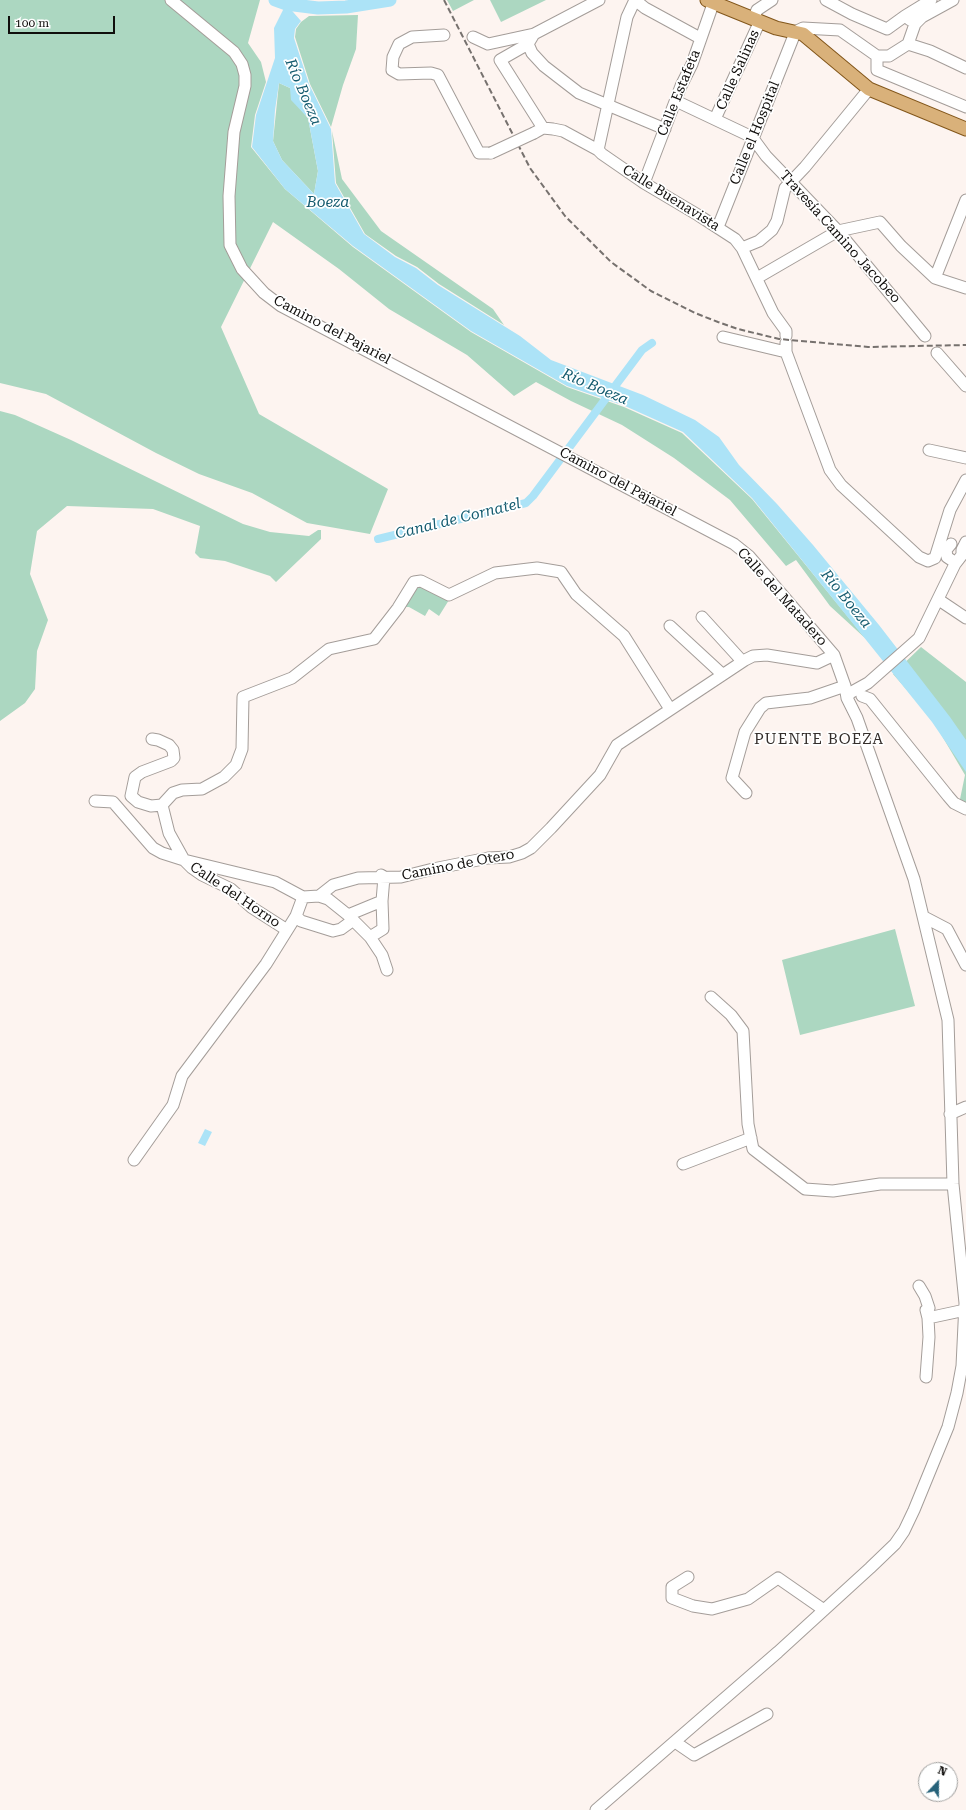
<!DOCTYPE html>
<meta charset="utf-8">
<style>
body{margin:0}
#map{position:relative;width:966px;height:1810px;overflow:hidden;background:#fdf4f0;font-family:"Roboto Serif",serif}
canvas{display:block}
.north{position:absolute;left:918px;top:1762px;width:40px;height:40px;box-sizing:border-box;background:#fff;border:1px solid #9f9f9e;border-radius:50%;rotate:22deg;font-size:11px;font-weight:700;line-height:16px;text-align:center;color:#100e0c}
.north::after{content:'';display:block;margin:auto;width:14px;height:18px;background:#26627a;clip-path:polygon(50% 0,100% 100%,50% 72%,0 100%)}
.scale{position:absolute;left:8px;top:16px;width:107px;height:18px;box-sizing:border-box;border:2px solid #100e0c;border-top:0;padding-left:5px;font-size:12px;line-height:14px;white-space:nowrap;color:#100e0c;-webkit-text-stroke:3px #fff;paint-order:stroke}
</style>
<div id="map">
<canvas width="966" height="1810"></canvas>
<div class="north">N</div>
<div class="scale">100 m</div>
</div>
<script>
const context = document.querySelector('canvas').getContext('2d');
context.lineJoin = 'round';
function fillPath(path, color) { context.fillStyle = color; context.fill(path, 'evenodd'); }
const shape = rows => new Path2D(rows.map(r => 'M' + r).join(''));
function strokePath(path, color, width, dash) { context.strokeStyle = color; context.lineWidth = width; context.lineCap = dash ? 'butt' : 'round'; context.setLineDash(dash || []); context.stroke(path); }
function write(font, color, halo, rows, align = 'center') {
  context.font = font + ' "Roboto Serif",serif'; context.lineWidth = 3.5; context.setLineDash([]); context.textBaseline = 'middle'; context.strokeStyle = halo; context.fillStyle = color; for (const [text, x, y, turn = 0] of rows) {
    context.save(); context.translate(x, y); context.rotate((+turn || 0) * Math.PI / 180); context.textAlign = isNaN(turn) ? turn : align; if (halo) context.strokeText(text, 0, 0); context.fillText(text, 0, 0); context.restore();
  }
}
fillPath(shape([
 [0,0,260,0,248,43,261,62,266,82,255,115,251,147,285,189,353,247,471,332,567,387,624,407,682,433,752,499,866,639,830,606,796,560,786,566,730,500,674,458,622,425,571,401,536,382,514,396,467,355,389,309,339,269,273,222,221,327,259,414,388,489,370,534,307,523,252,493,199,474,156,453,46,394,0,383],
 [447,0,474,0,453,11],
 [490,0,546,0,501,22],
 [358,15,356,49,343,85,331,127,310,84,295,37,296,29,301,22,309,16],
 [279,83,290,88,301,110,308,118,318,171,314,194,282,160,273,141],
 [332,131,342,179,381,231,493,309,504,325,439,284,417,267,396,256,365,234,336,183],
 [0,411,15,415,71,440,243,524,270,532,309,536,318,530,321,530,321,539,276,582,270,576,225,561,200,558,195,553,200,526,153,509,67,506,37,531,30,574,48,620,37,651,35,689,25,703,0,721],
 [414,584,449,600,439,616,429,609,425,616,409,607,403,607],
 [921,647,966,682,966,805,959,804,965,775,932,719,893,674],
 [895,929,915,1006,800,1035,782,960]
]), '#acd7c1');
fillPath(shape([
 [286,4,301,21,295,29,294,38,309,84,331,129,335,183,364,234,395,257,416,268,438,285,520,336,551,360,643,395,695,420,719,437,739,465,777,504,813,545,879,625,950,717,966,740,966,772,932,722,752,498,683,432,625,406,567,386,471,331,353,246,285,189,252,147,256,115,275,58,274,28],
 [279,83,290,88,291,100,308,118,318,171,314,194,282,160,273,141,275,110],
 [205,1129,212,1132,205,1146,198,1143]
]), '#ace3f7');
strokePath(shape([
 [378,539,526,503,533,496,642,350,652,343]
]), '#ace3f7', 8);
strokePath(shape([
 [275,0,286,4,318,8,346,7,390,0]
]), '#ace3f7', 13);
const minor = shape([
 [171,0,234,52,242,64,245,75,245,86,234,132,229,196,230,245,242,269,264,293,281,306,734,544,749,556,834,655,845,686,847,698],
 [635,0,645,8,700,38],
 [826,0,852,14,887,29,905,16],
 [754,18,757,10,772,0],
 [910,20,905,16,931,0],
 [795,32,803,28,840,30,877,56,889,56,908,44],
 [534,34,528,44,532,53,544,66,566,83,579,93,665,129],
 [444,35,412,37,399,44,393,57,392,70,399,74,431,73,438,75,479,153,491,153],
 [473,37,488,44,534,34,599,0],
 [528,44,500,60,543,128],
 [908,44,915,24,922,17,953,0],
 [908,44,930,51,966,68],
 [877,56,877,70,966,107],
 [676,101,752,137,766,156,838,231,925,336],
 [715,119,760,21],
 [534,133,543,128,553,129,563,131,598,150,602,154,644,183,698,215,735,239,742,248,773,313,786,331,786,336],
 [598,150,627,17,635,0],
 [644,183,681,86,692,64,713,4],
 [718,227,793,38],
 [742,248,759,241,772,230,777,221,785,188,805,167,869,89],
 [757,278,838,231,880,222,901,246,935,278,966,288],
 [935,278,966,200],
 [723,337,786,352],
 [786,343,786,352,830,470,841,485,919,557,928,561,935,558,950,510,966,480],
 [937,353,966,386],
 [929,450,966,458],
 [951,544,946,550,947,557,953,561,957,561],
 [939,600,966,618],
 [702,617,742,661],
 [670,626,722,674],
 [862,696,870,699,948,796,954,803,966,809],
 [152,739,158,740,169,745,173,750,174,758,171,761,142,772,135,777,131,796,138,802,151,806,162,805],
 [746,793,732,778,745,732,760,708,766,703,810,698,845,686],
 [95,801,113,802,153,848,162,853,184,860,275,882,303,897],
 [319,896,333,885,358,878,401,877,433,869,488,858,509,857,522,853,531,848,551,828,600,775,617,745,745,660,753,656,767,655,817,663,834,655],
 [348,915,382,901],
 [296,916,301,921,333,931,341,929,352,921],
 [924,917,947,929,966,965],
 [287,930,251,907,231,889,202,875,192,868,184,860,169,833,162,805,173,793,182,790,202,789,224,777,236,765,242,749,243,697,292,678,329,649,374,639,398,608,414,582,421,581,449,595,495,573,537,568,561,572,576,594,624,636,670,709],
 [370,937,383,929,382,901,384,877,381,875],
 [711,997,731,1015,743,1031,748,1124,753,1149,805,1189,833,1191,880,1184,953,1184],
 [950,1114,966,1107],
 [134,1160,173,1105,182,1076,266,964,296,916,303,897,319,896,328,899,348,915,370,937,382,955,387,970],
 [683,1164,751,1138],
 [919,1286,925,1296,929,1308,926,1310,928,1318,929,1337,926,1377],
 [928,1318,965,1310],
 [688,1577,672,1587,672,1598,693,1606,712,1609,748,1599,778,1578,824,1610],
 [675,1742,694,1755,767,1714],
 [596,1810,778,1652,870,1568,895,1544,904,1531,914,1510,948,1427,957,1393,962,1366,965,1303,953,1184,948,1020,914,879,857,718,847,698,850,693,868,683,919,638,955,564,962,555,962,550,966,542]
]);
const major = shape([
 [707,0,776,28,803,34,869,89,966,129]
]);
strokePath(minor, '#a49d99', 13);
strokePath(major, '#82561a', 15);
strokePath(minor, '#fff', 11);
strokePath(major, '#d9b17a', 13);
strokePath(shape([
 [444,0,530,168,565,216,611,262,651,291,695,313,718,322,738,329,779,339,868,347,966,345]
]), '#76716e', 2, [6, 3]);
const minorBridge = shape([
 [491,153,534,133]
]);
strokePath(minorBridge, '#a49d99', 13, []);
strokePath(minorBridge, '#fff', 11);
write('14px', '#100e0c', '#fff', [
 ["Calle Salinas",738,70,-66],
 ["Calle Estafeta",679,93,-68],
 ["Calle el Hospital",755,133,-68],
 ["Calle Buenavista",671,198,32],
 ["Travesía Camino Jacobeo",840,237,48],
 ["Camino del Pajariel",332,330,28],
 ["Camino del Pajariel",618,482,28],
 ["Calle del Matadero",782,597,48],
 ["Camino de Otero",458,865,-11],
 ["Calle del Horno",235,895,34]
]);
write('italic 15px', '#145b6f', '#fff', [
 ["Río Boeza",303,92,67],
 ["Boeza",328,203],
 ["Río Boeza",595,387,23],
 ["Canal de Cornatel",458,519,-14],
 ["Río Boeza",846,599,51]
]);
context.letterSpacing = '1px';
write('15px', '#342e2b', '#fff', [
 ["PUENTE BOEZA",819,740]
]);
context.letterSpacing = '0px';
</script>
